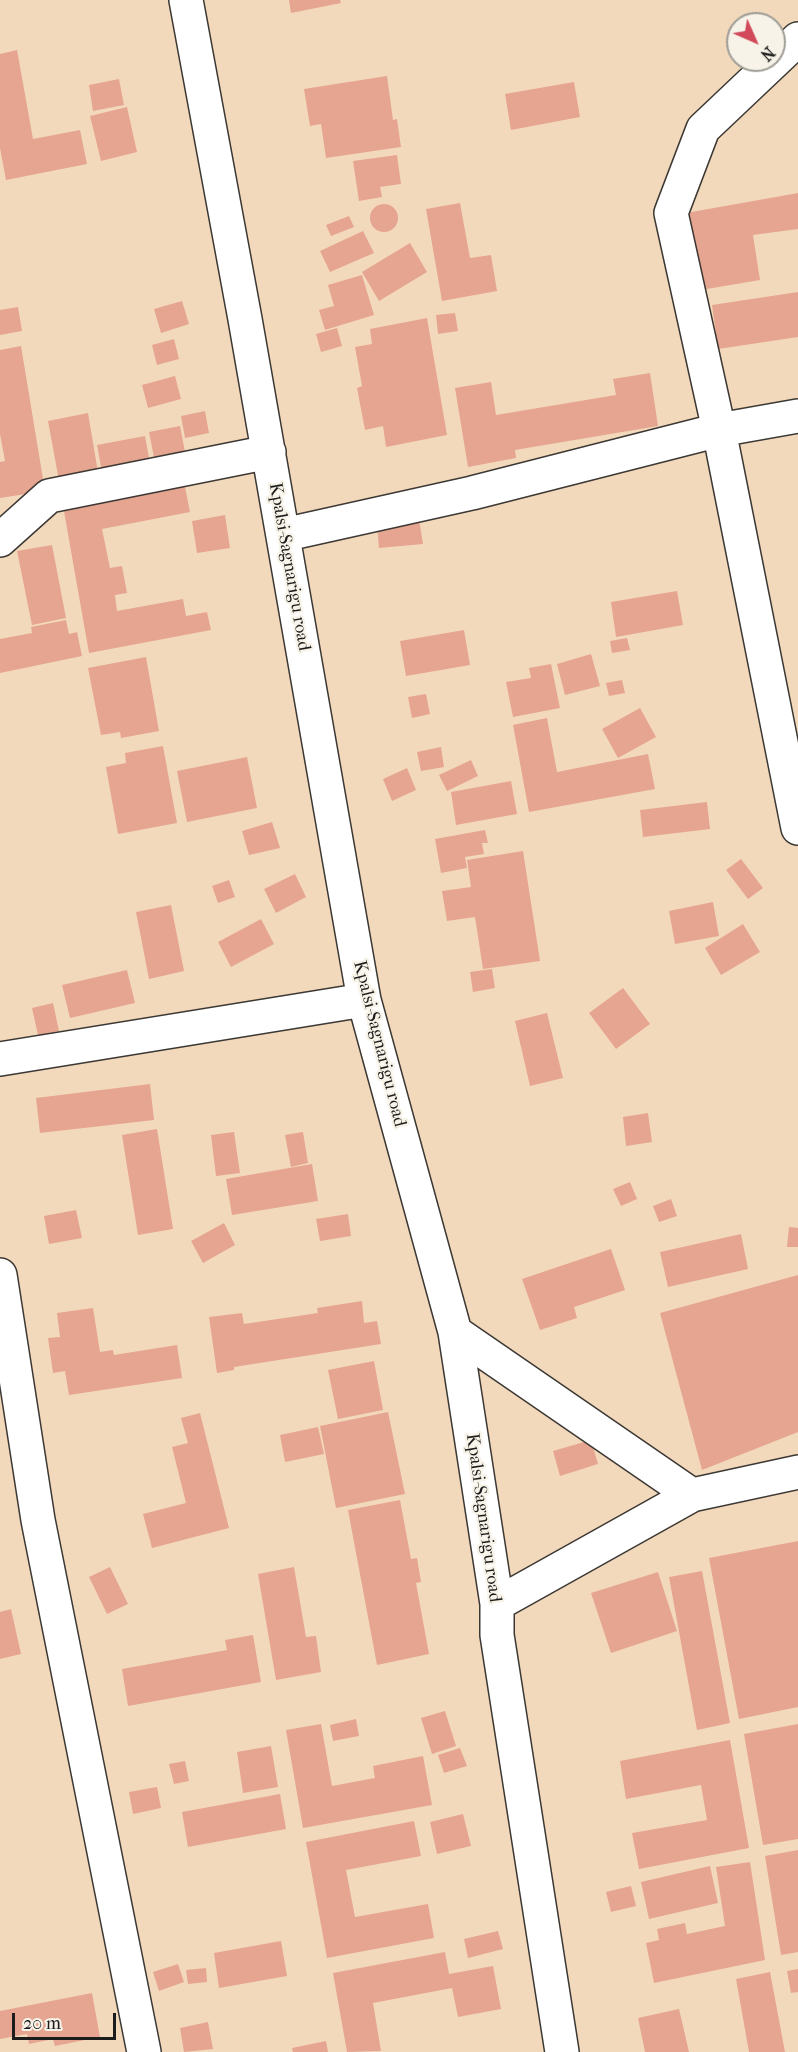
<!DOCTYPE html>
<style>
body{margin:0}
#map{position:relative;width:798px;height:2052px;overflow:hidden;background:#f3d9bb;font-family:"IM FELL French Canon",serif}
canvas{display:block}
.north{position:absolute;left:726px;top:12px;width:60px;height:60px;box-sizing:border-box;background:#f7f3e8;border:2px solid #9f9d96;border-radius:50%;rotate:135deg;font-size:16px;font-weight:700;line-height:24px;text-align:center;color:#1c1c1c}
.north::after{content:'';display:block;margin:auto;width:21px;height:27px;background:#d1495b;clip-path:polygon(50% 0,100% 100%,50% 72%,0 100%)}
.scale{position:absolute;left:12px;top:2013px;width:104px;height:27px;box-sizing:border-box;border:3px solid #1c1c1c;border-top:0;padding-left:8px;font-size:18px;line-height:21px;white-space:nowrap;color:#1c1c1c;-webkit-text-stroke:4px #f7f3e8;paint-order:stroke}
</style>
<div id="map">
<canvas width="798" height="2052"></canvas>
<div class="north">N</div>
<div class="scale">20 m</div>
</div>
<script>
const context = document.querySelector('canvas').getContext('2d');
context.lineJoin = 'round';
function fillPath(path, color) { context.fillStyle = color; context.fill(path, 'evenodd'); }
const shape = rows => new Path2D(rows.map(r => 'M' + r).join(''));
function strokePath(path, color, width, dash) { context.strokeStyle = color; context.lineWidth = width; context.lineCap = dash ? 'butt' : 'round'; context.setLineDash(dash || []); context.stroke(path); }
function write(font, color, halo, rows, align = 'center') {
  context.font = font + ' "IM FELL French Canon",serif'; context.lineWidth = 4.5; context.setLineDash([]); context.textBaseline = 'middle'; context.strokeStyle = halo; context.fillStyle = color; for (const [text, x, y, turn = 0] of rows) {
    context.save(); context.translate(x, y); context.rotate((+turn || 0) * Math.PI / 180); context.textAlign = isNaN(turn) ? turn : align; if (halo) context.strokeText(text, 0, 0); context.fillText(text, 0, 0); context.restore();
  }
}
fillPath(shape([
 [289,0,340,0,341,3,291,13],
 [17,50,33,139,80,130,87,164,6,180,0,148,0,54],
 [387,76,393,120,397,119,401,147,326,158,321,124,310,126,304,89],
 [119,79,124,105,93,111,89,85],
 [574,82,580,117,511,130,505,94],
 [127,107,137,152,101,161,90,116],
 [397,155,401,184,380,187,382,197,359,201,353,161],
 [798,193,798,229,753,235,760,280,701,290,686,213],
 [460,203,470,258,491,255,497,291,442,301,426,209],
 '370 218a14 14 0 1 1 28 0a14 14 0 1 1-28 0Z',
 [349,216,354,227,331,236,326,225],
 [363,231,374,253,330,272,320,251],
 [410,243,427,272,379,301,362,272],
 [362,275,374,315,325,330,319,310,334,306,328,285],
 [798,292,798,337,718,349,712,305],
 [182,301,189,324,161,333,154,309],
 [18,307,22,331,0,335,0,310],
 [455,313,458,331,438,334,436,315],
 [427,318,447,435,386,447,383,426,365,430,357,388,362,386,355,347,372,344,370,329],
 [337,328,342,346,321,352,316,334],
 [174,339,179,359,157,365,152,345],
 [21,346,45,491,0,498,0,462,5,461,0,434,0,350],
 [650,373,658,426,515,450,516,458,468,467,455,388,491,382,496,415,616,395,613,379],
 [175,376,181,399,148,408,142,385],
 [205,411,209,433,185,438,181,416],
 [88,413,99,478,60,486,48,421],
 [180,426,187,462,156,468,149,432],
 [145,436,151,469,103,478,97,445],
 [183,477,190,512,102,529,110,568,122,566,127,593,115,595,117,611,183,599,186,616,207,612,211,630,89,653,62,500],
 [225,515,230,548,197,553,192,521],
 [419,519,423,544,379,548,377,525],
 [52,545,66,618,32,625,17,551],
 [677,591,683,625,616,637,611,602],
 [66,620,69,634,77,632,82,656,0,673,0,639,32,633,31,627],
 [464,630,470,665,406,676,400,641],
 [627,638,630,650,612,653,610,641],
 [591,654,600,686,565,695,557,664],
 [146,657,159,731,121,738,120,732,101,735,88,668],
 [551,664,560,708,513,717,506,682,531,678,529,668],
 [622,680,625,693,609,696,606,683],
 [426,694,430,714,412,718,408,697],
 [640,708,656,737,618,758,602,729],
 [547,718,557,772,648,754,655,789,529,812,513,725],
 [163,746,177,823,118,834,106,767,126,763,125,753],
 [441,747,444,767,421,771,417,752],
 [247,757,257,808,187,822,177,771],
 [471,760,478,776,447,791,439,775],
 [407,768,416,790,392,801,383,779],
 [511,781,517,814,456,825,451,792],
 [707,802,710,829,643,837,640,810],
 [272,822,280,848,249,855,242,831],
 [485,830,488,843,482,843,484,854,465,857,467,868,441,873,435,839],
 [523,851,540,961,483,969,475,917,447,921,442,891,471,887,467,860],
 [741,859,763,888,748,899,726,870],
 [295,874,306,897,276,913,264,889],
 [229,880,235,897,218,903,212,886],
 [713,902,719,936,675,944,669,911],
 [171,905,184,971,149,979,136,912],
 [261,919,274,944,231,967,218,942],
 [743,924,760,952,721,975,705,948],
 [492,969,495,988,473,992,470,972],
 [127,970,135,1003,70,1018,62,985],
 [623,988,650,1024,616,1049,589,1013],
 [53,1003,59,1031,38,1035,32,1008],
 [547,1013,563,1078,530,1086,515,1021],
 [150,1084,154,1120,40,1133,36,1098],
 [648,1113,652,1142,626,1146,623,1117],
 [157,1129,173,1229,138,1235,122,1135],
 [234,1132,240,1173,216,1176,211,1135],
 [303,1132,308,1163,291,1167,285,1135],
 [312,1164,318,1201,232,1215,226,1179],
 [630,1182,637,1199,621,1206,613,1189],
 [671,1199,677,1216,659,1222,653,1206],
 [76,1210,82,1238,49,1244,44,1216],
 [348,1214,351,1236,320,1241,316,1219],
 [224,1223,235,1245,203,1263,191,1241],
 [789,1227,798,1228,798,1247,787,1247],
 [741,1234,748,1269,668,1287,660,1252],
 [611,1249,625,1290,574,1307,577,1318,540,1330,522,1279],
 [798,1275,798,1432,702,1470,660,1313],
 [362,1301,364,1323,377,1321,381,1344,234,1367,234,1370,217,1373,209,1317,242,1313,244,1324,318,1313,317,1308],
 [93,1308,100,1352,113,1350,114,1355,177,1345,182,1378,69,1395,65,1371,53,1373,48,1338,60,1337,57,1313],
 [374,1361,383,1410,338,1419,328,1370],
 [388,1412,405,1494,336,1508,320,1426],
 [200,1413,229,1528,152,1548,143,1514,186,1503,172,1447,188,1443,181,1418],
 [318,1427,324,1454,285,1462,280,1435],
 [591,1440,598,1464,560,1476,553,1451],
 [400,1500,411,1559,417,1558,421,1582,416,1583,429,1654,377,1665,348,1510],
 [798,1541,798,1707,739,1719,709,1558],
 [110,1567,128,1604,107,1614,89,1577],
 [294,1567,306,1637,316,1636,321,1672,276,1680,258,1574],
 [702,1571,730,1723,697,1730,669,1577],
 [658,1572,677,1631,611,1653,591,1593],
 [11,1609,21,1654,0,1659,0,1612],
 [253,1635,261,1682,128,1706,122,1669,227,1650,225,1640],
 [445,1711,456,1746,432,1754,421,1718],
 [356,1719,359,1736,333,1741,330,1725],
 [321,1724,332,1786,375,1778,373,1766,423,1756,432,1805,303,1828,286,1730],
 [798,1724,798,1839,763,1845,744,1734],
 [730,1740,749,1848,639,1869,632,1833,707,1820,701,1785,626,1799,620,1761],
 [271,1746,278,1787,243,1793,237,1752],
 [460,1748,467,1766,444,1773,438,1755],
 [185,1761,189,1781,174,1784,169,1764],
 [157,1787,161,1808,133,1814,129,1792],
 [280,1794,286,1829,188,1847,182,1812],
 [463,1814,471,1846,437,1854,430,1822],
 [414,1821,421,1856,346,1870,355,1917,428,1904,434,1938,327,1958,306,1842],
 [798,1850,798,1952,781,1955,765,1856],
 [750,1862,765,1960,654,1983,646,1943,659,1940,657,1929,685,1923,687,1934,725,1926,716,1867],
 [710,1866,718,1903,649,1919,641,1882],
 [631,1886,636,1906,611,1912,606,1892],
 [498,1931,503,1949,468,1958,464,1939],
 [281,1941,287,1976,219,1988,214,1953],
 [445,1952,449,1974,493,1966,501,2009,458,2017,452,1988,373,2003,381,2051,347,2052,333,1973],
 [178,1964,184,1982,159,1991,153,1972],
 [206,1968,207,1982,188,1984,186,1970],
 [798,1969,798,1992,791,1993,787,1971],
 [770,1972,785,2052,749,2052,736,1979],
 [92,1993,100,2037,55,2046,53,2039,29,2044,27,2034,0,2039,0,2011],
 [679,2009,689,2052,645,2052,638,2018],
 [208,2022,213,2049,184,2052,180,2028],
 [326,2041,328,2052,293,2052,292,2048]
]), '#e6a591');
const street = shape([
 [186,0,245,319,364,1000,455,1332,497,1604,497,1635,562,2052],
 [798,39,703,129,671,213,719,430,798,828],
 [283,535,472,493,719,430,798,416],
 [0,540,49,496,269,452],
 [0,1059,364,1000],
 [0,1275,38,1520,144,2052],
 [455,1332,692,1495],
 [497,1604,692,1495,798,1472]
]);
strokePath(street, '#3c3834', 36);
strokePath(street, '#fff', 33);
write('18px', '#1c1c1c', '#f7f3e8', [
 ["Kpalsi-Sagnarigu road",289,567,80],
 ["Kpalsi-Sagnarigu road",379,1044,76],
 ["Kpalsi-Sagnarigu road",483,1518,82]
]);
</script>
